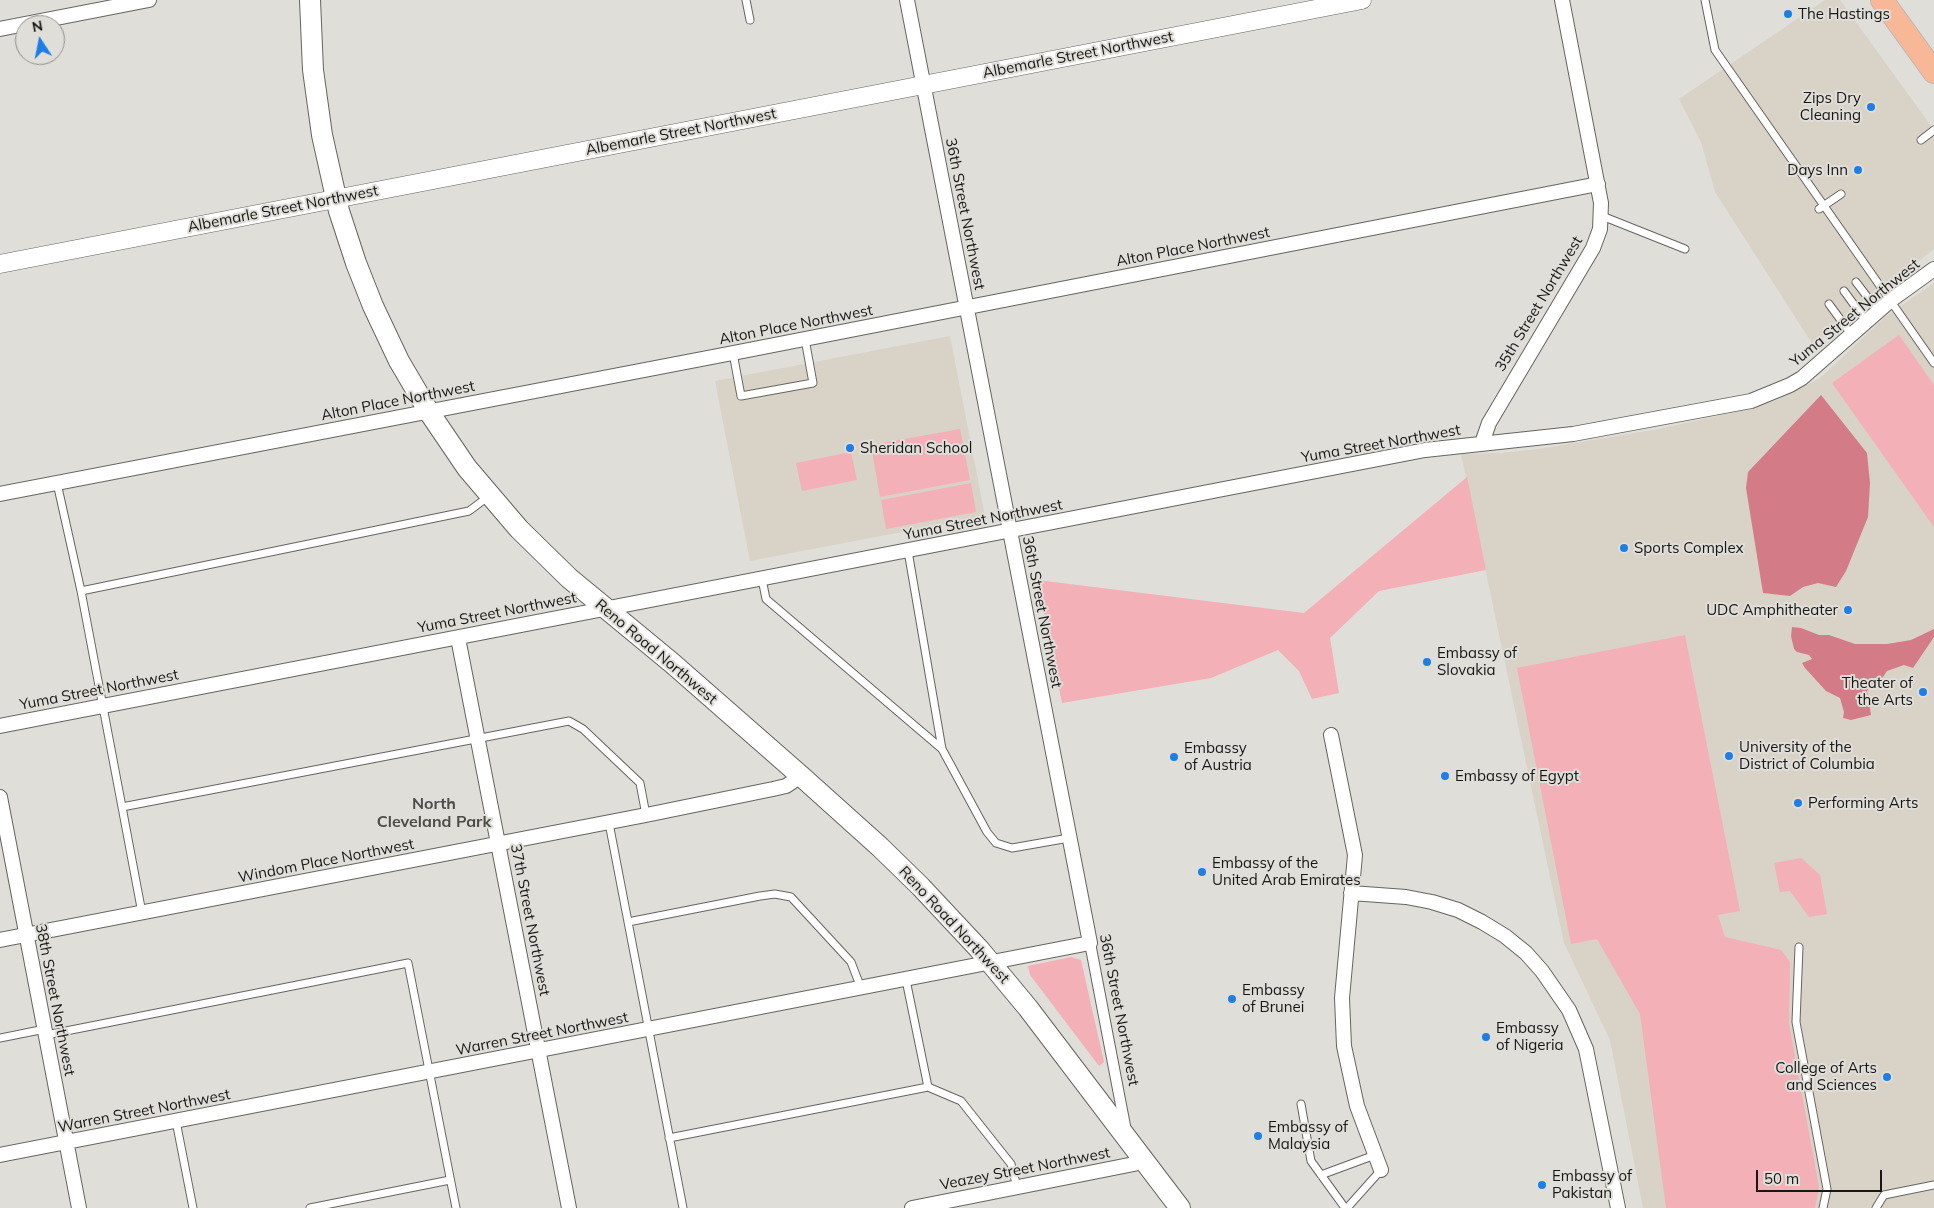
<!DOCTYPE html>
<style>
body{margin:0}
#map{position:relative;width:1934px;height:1208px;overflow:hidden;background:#e0ded9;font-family:Mulish,sans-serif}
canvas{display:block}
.north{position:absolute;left:15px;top:15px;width:50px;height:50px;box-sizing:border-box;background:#e0ded9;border:1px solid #908e8b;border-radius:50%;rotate:349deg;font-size:14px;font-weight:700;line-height:20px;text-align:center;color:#181715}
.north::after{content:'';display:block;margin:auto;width:18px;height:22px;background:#1f7de6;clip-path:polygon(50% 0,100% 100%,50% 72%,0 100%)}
.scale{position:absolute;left:1756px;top:1170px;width:126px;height:22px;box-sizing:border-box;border:2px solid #181715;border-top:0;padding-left:6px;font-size:15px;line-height:18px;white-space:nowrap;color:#181715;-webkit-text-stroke:4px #e0ded9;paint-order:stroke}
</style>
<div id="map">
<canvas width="1934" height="1208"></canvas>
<div class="north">N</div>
<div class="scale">50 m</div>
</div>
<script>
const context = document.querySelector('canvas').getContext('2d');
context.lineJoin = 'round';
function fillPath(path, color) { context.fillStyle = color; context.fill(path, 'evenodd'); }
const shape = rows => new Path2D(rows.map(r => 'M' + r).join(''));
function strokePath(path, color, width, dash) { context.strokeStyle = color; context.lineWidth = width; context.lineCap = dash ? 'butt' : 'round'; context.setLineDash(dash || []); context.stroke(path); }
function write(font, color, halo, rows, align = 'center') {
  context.font = font + ' Mulish,sans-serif'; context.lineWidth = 4; context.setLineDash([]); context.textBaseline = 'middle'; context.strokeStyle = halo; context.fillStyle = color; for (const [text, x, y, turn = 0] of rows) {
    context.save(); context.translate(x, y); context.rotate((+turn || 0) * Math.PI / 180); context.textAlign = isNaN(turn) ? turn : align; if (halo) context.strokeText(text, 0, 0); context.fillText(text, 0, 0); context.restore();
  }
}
fillPath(shape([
 [1825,0,1840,0,1934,130,1934,249,1813,345,1715,192,1701,142,1679,99],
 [1934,283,1934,1208,1643,1208,1610,1040,1564,943,1461,454,1500,453,1539,449,1659,429,1748,409,1779,399,1820,378,1886,316],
 [950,336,985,516,750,561,715,381]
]), '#d9d2c7');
fillPath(shape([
 [1899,335,1934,385,1934,527,1832,383],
 [960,429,970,480,880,497,871,445],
 [851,452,857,480,802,491,796,463],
 [1467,477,1486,570,1379,591,1330,638,1339,693,1312,699,1299,671,1278,650,1211,678,1062,703,1037,580,1304,613],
 [971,483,976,512,886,529,881,500],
 [1685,635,1740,911,1718,915,1725,937,1781,950,1790,962,1789,1024,1819,1187,1815,1208,1666,1208,1640,1014,1597,939,1571,944,1517,668],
 [1801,858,1820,875,1827,914,1809,917,1790,891,1780,892,1774,863],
 [1071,957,1081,960,1104,1062,1099,1066,1030,975,1028,966]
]), '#f3b0b7');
fillPath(shape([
 [1821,395,1867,453,1870,483,1868,517,1846,571,1836,587,1818,583,1803,587,1790,596,1763,593,1746,488,1748,472],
 [1792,627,1801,628,1819,635,1829,635,1855,644,1887,644,1911,640,1934,629,1934,637,1913,668,1904,665,1887,671,1878,684,1869,688,1867,691,1871,715,1851,720,1843,718,1844,712,1840,698,1826,691,1805,668,1802,663,1812,659,1809,655,1797,652,1794,649,1791,636]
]), '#d37c87');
const service = shape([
 [746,0,750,20],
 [1705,0,1715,50,1934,363],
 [1921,140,1934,130],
 [1819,209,1841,194],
 [1602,216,1685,249],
 [1856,282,1878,311],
 [1844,291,1866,321],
 [1829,304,1851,334],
 [733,353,741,396,813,383,805,339],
 [57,483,81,591,469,511,489,496],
 [908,551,942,749,987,832,996,843,1012,848,1069,838],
 [762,579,766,599,942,749],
 [81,591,122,807,569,721,583,729,640,783,646,815],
 [122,807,142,913],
 [609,823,683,1208],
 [628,922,760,896,775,894,791,897,851,962,861,988],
 [1799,947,1796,1022,1827,1189,1823,1208],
 [46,1035,408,963,456,1208],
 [0,1038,45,1029],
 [928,1087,961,1101,1011,1164,1017,1187],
 [1301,1104,1311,1161,1345,1208],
 [176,1121,193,1208],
 [669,1138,928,1087,906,980],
 [1321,1175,1375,1155],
 [310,1208,450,1180],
 [1347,1208,1381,1170],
 [1876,1208,1884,1195,1934,1185]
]);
const pedestrian = shape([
 [1090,943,1126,1131]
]);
const minor = shape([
 [0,29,149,0],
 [1482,443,1489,423,1593,248,1600,229,1601,203,1562,0],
 [0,494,733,353,1598,184],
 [458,638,569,1208],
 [0,726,1425,450,1573,434,1751,401,1790,385,1802,378,1891,300,1934,269],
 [1331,735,1355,855,1342,998,1344,1046,1357,1106,1381,1170],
 [0,797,79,1208],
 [1351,893,1406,897,1432,902,1458,910,1482,922,1505,936,1526,953,1542,971,1569,1010,1586,1049,1618,1208],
 [0,940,646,815,773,789,786,786,801,776],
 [0,1155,1090,943,907,0],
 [912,1208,1144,1162]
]);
const tertiary = shape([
 [0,264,1362,0]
]);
const secondary = shape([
 [310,0,313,70,322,135,339,211,356,263,373,306,399,361,429,412,467,468,519,529,569,578,672,663,801,776,880,847,921,887,979,949,1028,1008,1180,1208]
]);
const primary = shape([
 [1882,0,1934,72]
]);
strokePath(service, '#676460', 9);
strokePath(pedestrian, '#676460', 12);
strokePath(minor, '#676460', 16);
strokePath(tertiary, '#676460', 19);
strokePath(secondary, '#676460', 22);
strokePath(primary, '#bab9b9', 24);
strokePath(service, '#fff', 7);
strokePath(pedestrian, '#fff', 10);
strokePath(minor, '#fff', 14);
strokePath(tertiary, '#fff', 18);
strokePath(secondary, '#fff', 20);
strokePath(primary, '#f8b897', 22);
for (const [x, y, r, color] of [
 [1788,14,5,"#1f7de6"],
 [1871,107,5,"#1f7de6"],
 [1858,170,5,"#1f7de6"],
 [850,448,5,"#1f7de6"],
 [1624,548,5,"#1f7de6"],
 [1848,610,5,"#1f7de6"],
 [1427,662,5,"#1f7de6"],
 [1923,692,5,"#1f7de6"],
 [1729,756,5,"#1f7de6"],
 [1174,757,5,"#1f7de6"],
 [1445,776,5,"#1f7de6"],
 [1798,803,5,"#1f7de6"],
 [1202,872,5,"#1f7de6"],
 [1232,999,5,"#1f7de6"],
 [1486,1037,5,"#1f7de6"],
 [1887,1077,5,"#1f7de6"],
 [1258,1136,5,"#1f7de6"],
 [1542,1185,5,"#1f7de6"]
]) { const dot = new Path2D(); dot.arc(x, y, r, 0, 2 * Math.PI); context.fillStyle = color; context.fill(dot); strokePath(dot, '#e0ded9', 2); }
write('15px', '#181715', '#e0ded9', [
 ["The Hastings",1798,14],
 ["Zips Dry",1861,98,"right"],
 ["Cleaning",1861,115,"right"],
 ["Days Inn",1848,170,"right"],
 ["Sheridan School",860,448],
 ["Sports Complex",1634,548],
 ["UDC Amphitheater",1838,610,"right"],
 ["Embassy of",1437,653],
 ["Slovakia",1437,670],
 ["Theater of",1913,683,"right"],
 ["the Arts",1913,700,"right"],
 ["University of the",1739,747],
 ["District of Columbia",1739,764],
 ["Embassy",1184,748],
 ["of Austria",1184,765],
 ["Embassy of Egypt",1455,776],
 ["Performing Arts",1808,803],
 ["Embassy of the",1212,863],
 ["United Arab Emirates",1212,880],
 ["Embassy",1242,990],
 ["of Brunei",1242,1007],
 ["Embassy",1496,1028],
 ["of Nigeria",1496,1045],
 ["College of Arts",1877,1068,"right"],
 ["and Sciences",1877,1085,"right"],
 ["Embassy of",1268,1127],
 ["Malaysia",1268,1144],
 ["Embassy of",1552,1176],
 ["Pakistan",1552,1193]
], 'left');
write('15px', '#181715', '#e0ded9', [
 ["Albemarle Street Northwest",1078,55,-11],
 ["Albemarle Street Northwest",681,132,-11],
 ["Albemarle Street Northwest",283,209,-11],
 ["36th Street Northwest",965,214,79],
 ["Alton Place Northwest",1193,247,-11],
 ["35th Street Northwest",1539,304,-59],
 ["Yuma Street Northwest",1855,313,-39],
 ["Alton Place Northwest",796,325,-11],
 ["Alton Place Northwest",398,401,-11],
 ["Yuma Street Northwest",1381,444,-10],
 ["Yuma Street Northwest",983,520,-11],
 ["36th Street Northwest",1042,612,79],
 ["Yuma Street Northwest",497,613,-11],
 ["Reno Road Northwest",656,652,40],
 ["Yuma Street Northwest",99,690,-11],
 ["Windom Place Northwest",326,861,-11],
 ["37th Street Northwest",530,920,79],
 ["Reno Road Northwest",954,925,47],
 ["38th Street Northwest",55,1000,79],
 ["36th Street Northwest",1119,1010,79],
 ["Warren Street Northwest",542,1034,-11],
 ["Warren Street Northwest",144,1111,-11],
 ["Veazey Street Northwest",1025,1169,-11]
]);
write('bold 16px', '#4e4c48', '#e0ded9', [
 ["North",434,804],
 ["Cleveland Park",434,822]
]);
</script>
